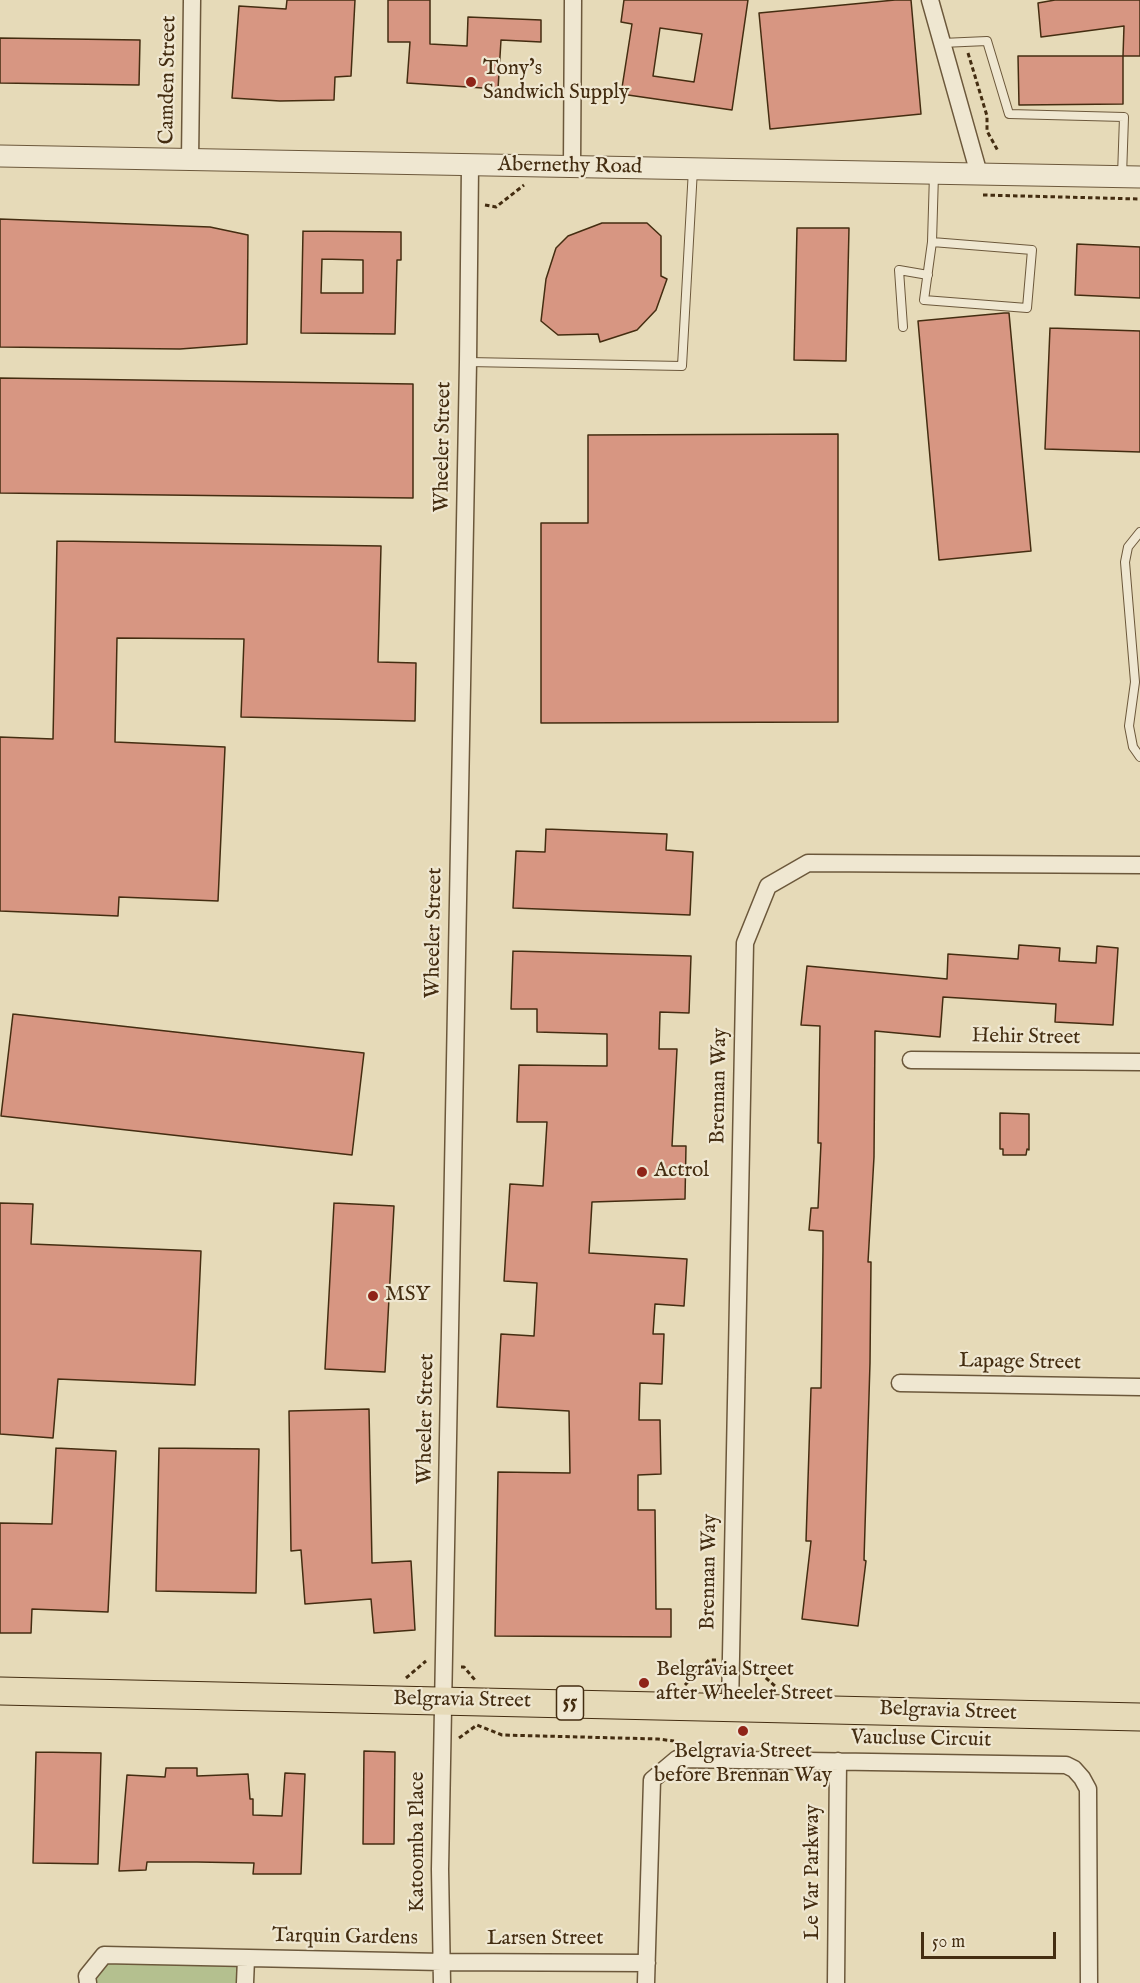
<!DOCTYPE html>
<style>
body{margin:0}
#map{position:relative;width:1140px;height:1983px;overflow:hidden;background:#e6dab8;font-family:"IM FELL English",serif}
canvas{display:block}
.scale{position:absolute;left:921px;top:1932px;width:135px;height:27px;box-sizing:border-box;border:3px solid #442d11;border-top:0;padding-left:8px;font-size:18px;line-height:21px;white-space:nowrap;color:#442d11;-webkit-text-stroke:4px #efe7d1;paint-order:stroke}
</style>
<div id="map">
<canvas width="1140" height="1983"></canvas>
<div class="scale">50 m</div>
</div>
<script>
const context = document.querySelector('canvas').getContext('2d');
context.lineJoin = 'round';
function fillPath(path, color) { context.fillStyle = color; context.fill(path, 'evenodd'); }
const shape = rows => new Path2D(rows.map(r => 'M' + r).join(''));
function strokePath(path, color, width, dash) { context.strokeStyle = color; context.lineWidth = width; context.lineCap = dash ? 'butt' : 'round'; context.setLineDash(dash || []); context.stroke(path); }
function write(font, color, halo, rows, align = 'center') {
  context.font = font + ' "IM FELL English",serif'; context.lineWidth = 4.5; context.setLineDash([]); context.textBaseline = 'middle'; context.strokeStyle = halo; context.fillStyle = color; for (const [text, x, y, turn = 0] of rows) {
    context.save(); context.translate(x, y); context.rotate((+turn || 0) * Math.PI / 180); context.textAlign = isNaN(turn) ? turn : align; if (halo) context.strokeText(text, 0, 0); context.fillText(text, 0, 0); context.restore();
  }
}
fillPath(shape([
 [106,1959,246,1959,244,1983,91,1983]
]), '#b4c08f');
const building = shape([
 [287,0,355,0,351,76,335,77,334,100,280,101,232,98,239,6,286,9,287,0],
 [388,0,430,0,430,44,467,46,468,17,541,20,541,42,501,40,498,89,407,83,410,42,388,42,388,0],
 [624,0,748,0,732,110,621,94,632,24,621,22,624,0],
 [660,28,702,34,694,82,653,76,660,28],
 [895,0,911,0,921,114,770,129,759,13,895,0],
 [1055,0,1140,0,1140,56,1123,56,1124,26,1041,37,1038,3,1055,0],
 [0,38,140,40,139,85,0,83,0,38],
 [1018,56,1123,56,1123,104,1019,105,1018,56],
 [0,219,210,227,248,235,247,344,180,349,0,347,0,219],
 [602,223,647,223,661,236,661,276,667,279,656,310,637,330,600,342,598,334,558,335,541,321,546,279,556,248,568,236,602,223],
 [797,228,849,228,846,361,794,360,797,228],
 [303,231,401,232,401,260,397,260,395,334,301,333,303,231],
 [322,259,363,260,363,293,321,293,322,259],
 [1077,244,1140,247,1140,298,1075,295,1077,244],
 [1004,313,1009,313,1031,551,939,560,918,321,1004,313],
 [1050,328,1140,331,1140,452,1045,449,1050,328],
 [0,378,413,384,413,498,0,493,0,378],
 [838,434,838,722,541,723,541,523,588,523,588,435,838,434],
 [57,541,381,546,378,662,416,663,415,721,241,717,244,639,117,638,115,742,225,747,218,901,119,897,118,916,0,911,0,737,53,739,57,541],
 [546,829,667,834,666,850,693,852,690,915,513,908,516,851,545,852,546,829],
 [1019,945,1060,948,1059,961,1096,963,1097,946,1118,948,1113,1025,1055,1022,1056,1004,943,997,940,1037,875,1031,874,1157,868,1262,871,1262,870,1363,864,1560,866,1561,858,1626,802,1619,811,1541,806,1541,811,1388,821,1388,823,1250,823,1231,809,1230,811,1208,818,1208,821,1143,818,1143,820,1026,801,1025,807,966,947,979,948,954,1018,959,1019,945],
 [513,951,691,956,689,1013,660,1012,659,1049,677,1049,672,1146,686,1146,685,1199,592,1202,589,1253,687,1259,684,1306,655,1304,653,1334,664,1334,662,1384,640,1383,639,1420,660,1420,661,1474,638,1475,638,1510,655,1510,656,1609,671,1609,671,1637,495,1636,498,1472,570,1473,569,1411,497,1407,501,1334,534,1336,537,1283,504,1281,510,1184,543,1186,547,1122,517,1122,519,1065,607,1066,607,1034,537,1032,537,1009,511,1009,513,951],
 [13,1014,364,1053,352,1155,1,1116,13,1014],
 [1000,1113,1029,1114,1029,1150,1027,1149,1026,1155,1003,1155,1003,1149,1000,1149,1000,1113],
 [0,1203,33,1204,31,1244,201,1251,195,1385,58,1379,53,1438,0,1434,0,1203],
 [334,1203,394,1206,385,1372,325,1369,334,1203],
 [369,1409,372,1563,411,1561,415,1630,374,1633,371,1599,305,1604,301,1550,291,1551,289,1411,369,1409],
 [56,1448,116,1451,108,1612,32,1609,31,1633,0,1633,0,1523,52,1524,56,1448],
 [159,1448,259,1449,256,1593,156,1591,159,1448],
 [364,1751,395,1752,394,1844,363,1844,364,1751],
 [36,1752,101,1753,98,1864,33,1863,36,1752],
 [166,1768,197,1768,197,1776,248,1774,250,1799,253,1799,253,1815,282,1816,285,1773,305,1774,301,1874,253,1874,254,1863,197,1862,147,1862,146,1870,119,1871,127,1775,165,1777,166,1768]
]);
fillPath(building, '#d79682');
strokePath(building, '#442d11', 1.5);
const service = shape([
 [942,43,987,41,1009,114,1124,117,1122,176],
 [932,242,1032,250,1027,308,924,300,932,242,934,174],
 [903,327,899,270,928,275],
 [468,362,682,366,693,169],
 [1140,532,1128,547,1125,562,1135,682,1129,726,1133,747,1140,757]
]);
const minor = shape([
 [930,0,977,167,980,174],
 [190,161,192,0],
 [572,167,573,0],
 [911,1060,1140,1062],
 [900,1383,1140,1387],
 [730,1707,745,943,768,886,808,863,1140,865],
 [88,1983,87,1976,104,1955,442,1962,647,1963],
 [245,1983,246,1959],
 [442,1983,440,1869,468,362,470,166],
 [646,1983,652,1780,677,1759,1066,1765,1074,1769,1082,1778,1088,1789,1089,1983],
 [836,1983,838,1761]
]);
const tertiary = shape([
 [0,156,1140,177]
]);
const primary = shape([
 [0,1691,1140,1717]
]);
strokePath(service, '#6c583b', 10);
strokePath(minor, '#6c583b', 19);
strokePath(tertiary, '#6c583b', 23);
strokePath(primary, '#442d11', 29);
strokePath(shape([
 [968,53,987,116,987,131,998,151],
 [983,195,1140,199],
 [485,205,496,207,524,185],
 [749,1663,775,1686],
 [461,1667,464,1667,475,1680],
 [406,1678,426,1661],
 [685,1685,709,1660,716,1660],
 [459,1738,477,1725,502,1735,658,1739,674,1741]
]), '#442d11', 3, [4.5, 3]);
strokePath(service, '#efe7d1', 8);
strokePath(minor, '#efe7d1', 16);
strokePath(tertiary, '#efe7d1', 21);
strokePath(primary, '#e6dab8', 27);
for (const [x, y, r, color] of [
 [471,82,6,"#8f2418"],
 [642,1172,6,"#8f2418"],
 [373,1296,6,"#8f2418"],
 [644,1683,6,"#8f2418"],
 [743,1731,6,"#8f2418"]
]) { const dot = new Path2D(); dot.arc(x, y, r, 0, 2 * Math.PI); context.fillStyle = color; context.fill(dot); strokePath(dot, '#efe7d1', 2); }
for (const [x, y, w] of [
 [570,1703,27]
]) { const box = new Path2D(); box.roundRect(x - w / 2, y - 17, w, 34, 4.5); context.fillStyle = '#efe7d1'; context.fill(box); strokePath(box, '#442d11', 1.5); }
write('bold 20px', '#442d11', null, [
 ["55",570,1703]
]);
write('21px', '#442d11', '#efe7d1', [
 ["Tony's",483,70],
 ["Sandwich Supply",483,94],
 ["Actrol",654,1172],
 ["MSY",385,1296],
 ["Belgravia Street",656,1671],
 ["after Wheeler Street",656,1695],
 ["Belgravia Street",743,1753,"center"],
 ["before Brennan Way",743,1777,"center"]
], 'left');
write('21px', '#442d11', '#efe7d1', [
 ["Camden Street",169,80,-89],
 ["Abernethy Road",570,167,1],
 ["Wheeler Street",444,447,-89],
 ["Wheeler Street",435,933,-89],
 ["Hehir Street",1026,1038,1],
 ["Brennan Way",720,1086,-89],
 ["Lapage Street",1020,1363,1],
 ["Wheeler Street",427,1419,-89],
 ["Brennan Way",710,1572,-89],
 ["Belgravia Street",462,1701,1],
 ["Belgravia Street",948,1712,2],
 ["Vaucluse Circuit",921,1740,1],
 ["Katoomba Place",419,1842,-90],
 ["Le Var Parkway",814,1872,-90],
 ["Tarquin Gardens",345,1938,1],
 ["Larsen Street",545,1940]
]);
</script>
